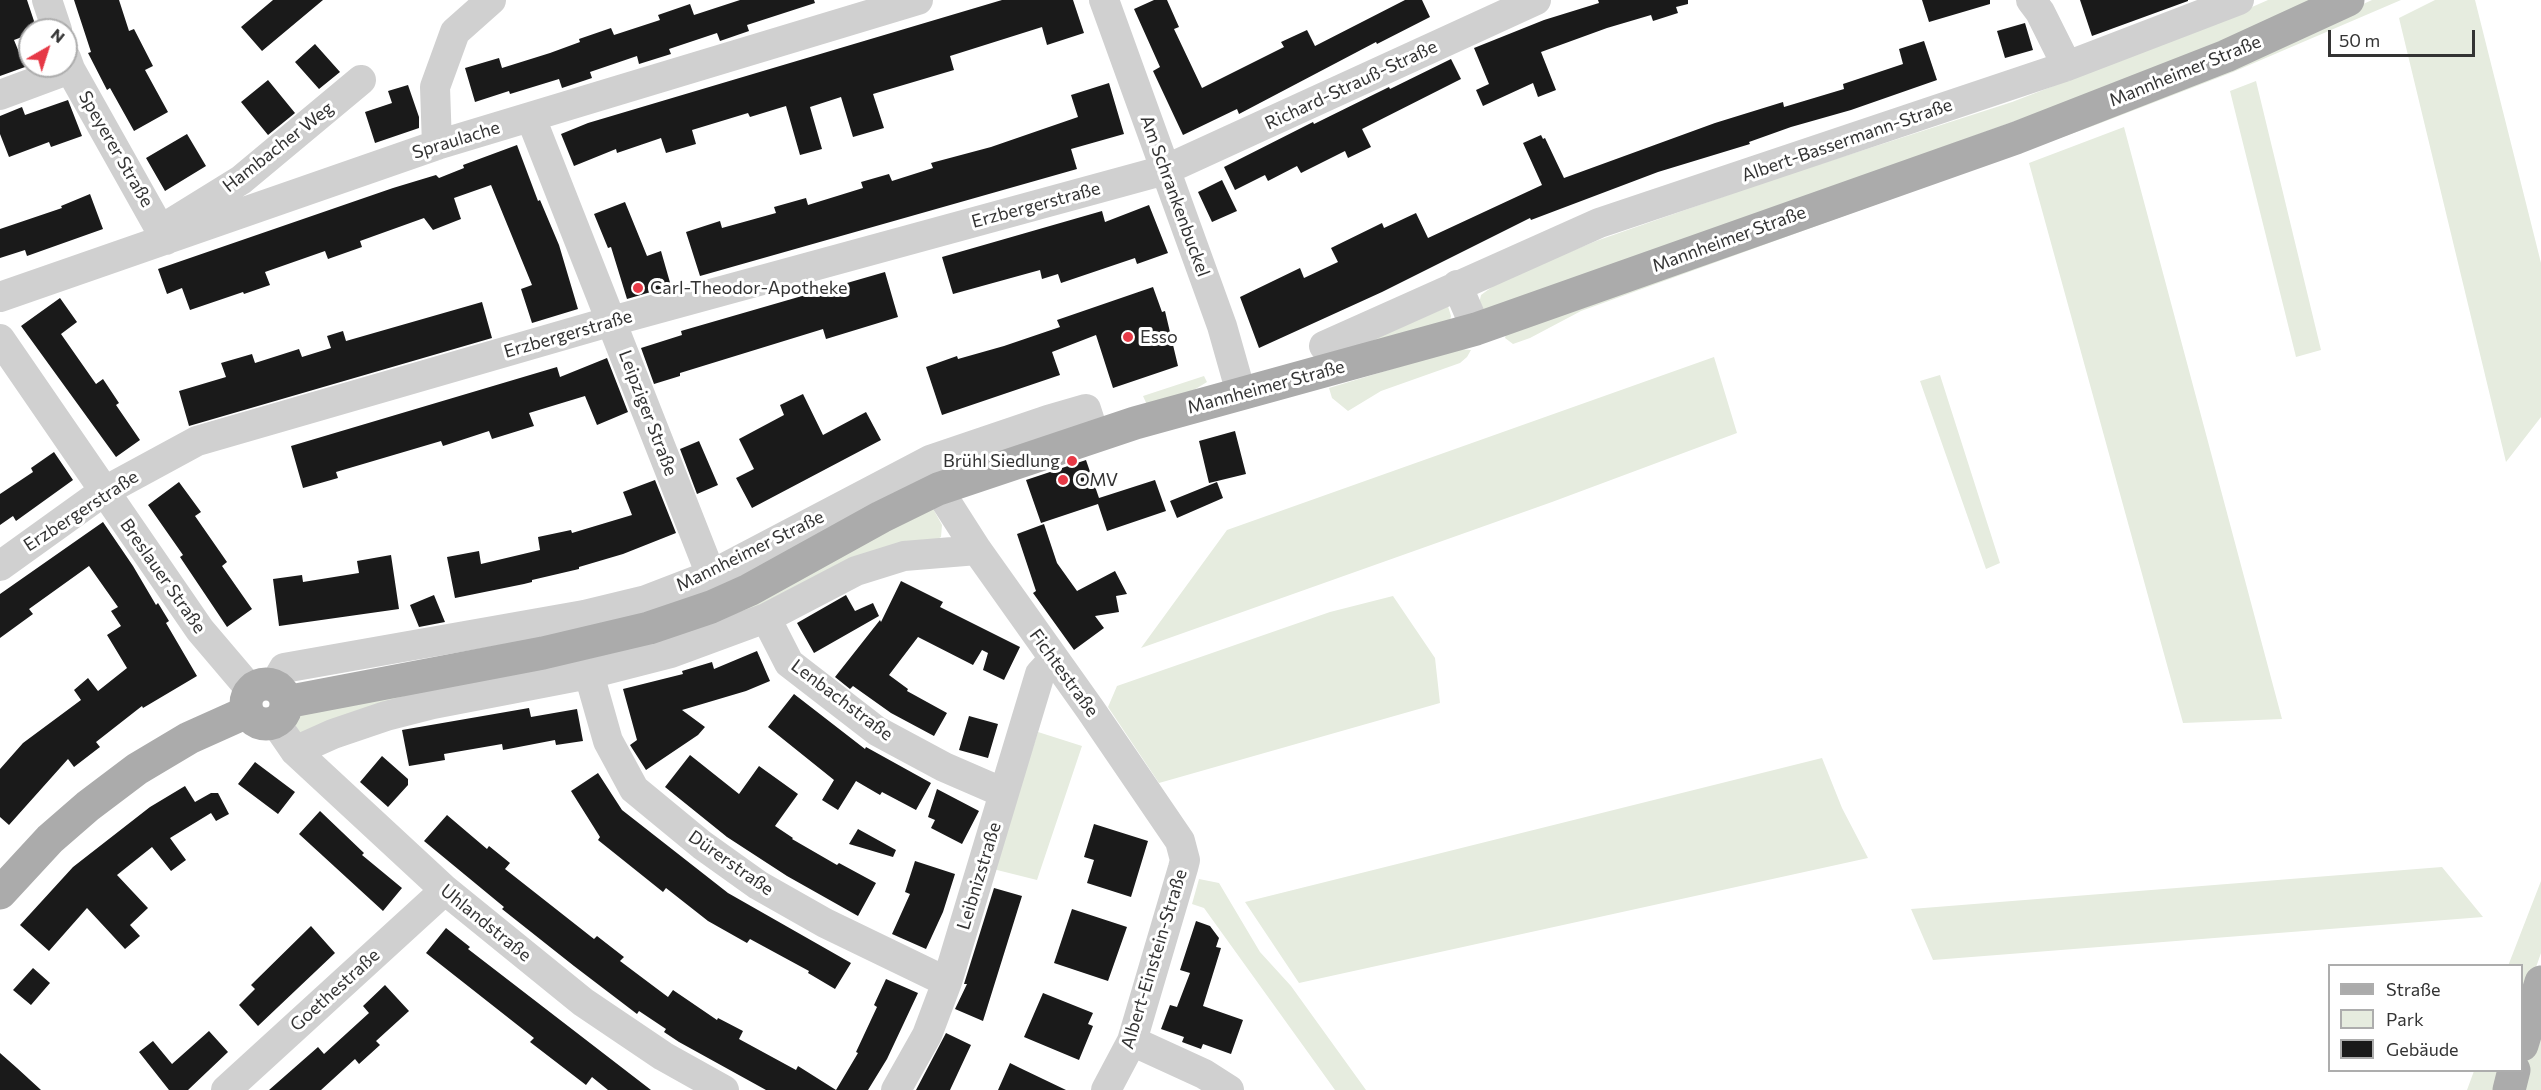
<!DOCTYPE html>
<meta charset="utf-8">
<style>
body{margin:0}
#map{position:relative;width:2541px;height:1090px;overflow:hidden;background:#fff;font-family:Commissioner,sans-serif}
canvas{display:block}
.legend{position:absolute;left:2328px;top:964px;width:195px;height:108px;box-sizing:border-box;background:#fff;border:2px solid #adadad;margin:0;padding:8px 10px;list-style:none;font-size:18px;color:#333}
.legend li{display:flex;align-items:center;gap:12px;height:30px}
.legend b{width:30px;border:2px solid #adadad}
.north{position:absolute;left:18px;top:18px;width:60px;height:60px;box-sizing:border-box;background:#fff;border:2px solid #adadad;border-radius:50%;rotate:39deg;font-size:16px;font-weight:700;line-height:24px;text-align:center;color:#333}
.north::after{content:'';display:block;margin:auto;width:21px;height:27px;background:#e63946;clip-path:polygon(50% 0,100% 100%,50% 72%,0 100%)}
.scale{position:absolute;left:2328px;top:30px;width:147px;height:27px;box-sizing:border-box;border:3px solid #333;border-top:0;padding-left:8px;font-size:18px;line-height:21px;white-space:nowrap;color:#333;-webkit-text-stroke:4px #fff;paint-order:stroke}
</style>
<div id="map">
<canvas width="2541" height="1090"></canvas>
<ul class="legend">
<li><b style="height:8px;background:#ababab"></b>Straße</li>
<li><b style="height:16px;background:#e6ecdf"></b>Park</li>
<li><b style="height:16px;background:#1a1a1a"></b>Gebäude</li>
</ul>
<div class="north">N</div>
<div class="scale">50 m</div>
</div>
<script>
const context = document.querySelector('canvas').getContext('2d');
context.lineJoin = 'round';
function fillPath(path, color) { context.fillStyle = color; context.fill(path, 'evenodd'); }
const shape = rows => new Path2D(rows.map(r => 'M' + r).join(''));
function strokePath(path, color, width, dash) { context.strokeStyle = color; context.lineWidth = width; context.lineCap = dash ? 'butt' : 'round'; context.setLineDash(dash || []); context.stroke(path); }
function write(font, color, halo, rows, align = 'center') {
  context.font = font + ' Commissioner,sans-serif'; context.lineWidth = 6; context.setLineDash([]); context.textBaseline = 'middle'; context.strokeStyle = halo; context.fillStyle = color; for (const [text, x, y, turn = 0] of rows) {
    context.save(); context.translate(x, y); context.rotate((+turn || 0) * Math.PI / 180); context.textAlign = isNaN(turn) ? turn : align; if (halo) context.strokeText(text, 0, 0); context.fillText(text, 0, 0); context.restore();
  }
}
fillPath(shape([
 [2268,0,2317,0,2214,49,1490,311,1481,309,1479,304,1481,295,1500,281,1596,241,1774,179,2012,102,2204,28],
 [2372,0,2401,0,2233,72,2093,126,1581,311,1530,338,1513,344,1505,338,1506,334,2230,65],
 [2435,0,2475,0,2541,263,2541,417,2506,462,2399,18],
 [2256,81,2321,350,2296,357,2230,91],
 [2124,127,2282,719,2183,723,2029,163],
 [1447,303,1451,316,1450,321,1328,359],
 [1458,349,1471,350,1467,357,1460,363,1381,391,1348,411,1332,398,1329,388],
 [1714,357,1737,433,1552,502,1141,648,1227,530],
 [1940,375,2000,563,1986,569,1920,381],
 [1204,376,1207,382,1184,396,1148,407,1143,396],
 [931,505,942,525,941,537,929,544,722,626,302,738,289,721,301,710],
 [1393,596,1435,658,1440,703,1159,783,1108,707,1117,686,1330,612],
 [1038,732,1082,746,1037,880,993,869],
 [1822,758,1842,808,1868,858,1299,983,1245,902],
 [2442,867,2483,917,1933,960,1911,909],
 [1199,879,1219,883,1260,952,1291,986,1366,1090,1335,1090,1204,908,1192,904],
 [2541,881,2541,953,2522,1007,2522,966,2508,966],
 [2541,1015,2541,1090,2519,1090,2531,1047],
 [2474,1071,2504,1071,2499,1090,2467,1090]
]), '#e6ecdf');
fillPath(shape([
 [0,0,27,0,37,30,30,30,30,34,14,40,25,67,0,76],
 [74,0,119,0,129,31,134,29,153,66,145,70,168,112,134,131,110,88,107,90,88,53,91,52],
 [273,0,323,0,262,51,241,27],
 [740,0,814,0,815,3,747,25,749,31,720,41,717,33,669,49,671,54,639,64,637,56,590,72,592,78,562,88,559,79,510,94,509,91,475,102,465,68,499,58,502,68,550,53,580,42,579,39,611,28,614,35,660,20,658,15,690,4,694,15],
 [1002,0,1073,0,1084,33,1047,45,1042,27,950,56,954,70,873,94,884,128,853,137,841,97,810,107,822,149,800,155,786,106,750,117,748,113,692,130,696,144,666,153,661,138,617,153,616,149,574,166,561,134,588,123],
 [1154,0,1167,0,1179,27,1174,29,1202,88,1284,47,1281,42,1307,30,1315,46,1405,0,1422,0,1430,17,1377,44,1376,42,1239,114,1237,109,1183,135,1153,71,1160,67,1134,9],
 [1598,0,1688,0,1688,4,1676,7,1678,13,1653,21,1651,15,1607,28,1541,52,1556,90,1538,97,1533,83,1483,106,1476,90,1489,84,1474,48,1544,20,1599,3],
 [1922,0,1990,0,1990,4,1929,22],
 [2080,0,2188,0,2188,1,2092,36],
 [2025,23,2033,50,2005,58,1997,31],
 [1924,41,1937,80,1851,110,1791,127,1749,142,1750,144,1658,172,1531,220,1530,218,1382,292,1259,348,1240,297,1300,268,1304,278,1338,262,1331,248,1382,223,1384,228,1416,213,1428,238,1542,185,1523,143,1541,135,1543,139,1545,138,1564,178,1715,123,1783,102,1784,107,1844,89,1843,84,1903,64,1899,49],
 [315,44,340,72,319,89,295,62],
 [1451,59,1461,79,1362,129,1371,147,1348,158,1345,151,1301,173,1297,166,1268,181,1265,175,1235,190,1224,167,1313,122,1314,124,1389,87,1390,89],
 [268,80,295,113,268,135,241,102],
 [1109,83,1124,134,1071,149,1077,169,700,276,686,232,720,221,722,228,776,213,774,207,806,198,808,205,863,188,861,182,889,174,892,181,933,168,931,163,991,147,1078,117,1071,95],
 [408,85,419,117,419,128,375,143,365,112,392,103,388,91],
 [68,100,82,136,51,147,49,142,9,157,0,134,0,116,22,107,25,115],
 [187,134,206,166,165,191,146,158],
 [517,145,538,201,540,200,559,245,578,309,532,323,521,289,532,285,491,185,454,198,461,219,433,230,424,218,360,241,362,247,328,259,325,251,265,272,270,285,244,294,243,292,190,310,182,288,167,294,158,269,393,188,436,175,439,178,464,168,463,165],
 [1222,180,1237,211,1212,222,1198,192],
 [90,194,103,229,27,256,25,250,0,258,0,229,62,208,61,206],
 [625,202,647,256,661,251,671,286,627,299,611,247,608,248,594,214],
 [1149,205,1168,253,1137,264,1135,258,1061,283,1058,274,1042,279,1040,270,953,294,942,257,1102,211,1105,222],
 [885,272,898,317,826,339,823,329,680,373,680,376,654,384,641,348,682,335,681,331],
 [1153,287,1162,312,1165,311,1178,366,1113,388,1096,335,1052,352,1060,375,942,415,926,367,957,356,958,359,1004,346,1060,327,1057,320],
 [60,298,77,322,61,334,96,384,103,379,119,403,116,405,140,440,116,457,21,326],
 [482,302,492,338,189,426,179,391,226,377,221,363,252,354,255,363,299,349,302,357,331,348,327,336,343,331,346,341],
 [607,358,628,412,597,425,585,396,529,413,534,426,492,439,489,431,443,446,441,441,336,472,338,478,303,488,291,446,557,367,560,377],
 [803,394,823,435,866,412,881,440,752,508,736,478,754,469,739,439,784,415,780,405],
 [1235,431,1246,474,1209,483,1199,441],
 [699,441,718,485,697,494,680,449],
 [54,452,73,480,16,521,13,516,0,525,0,494,33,472,31,468],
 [1086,460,1099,498,1155,480,1166,511,1107,531,1098,504,1041,523,1026,480],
 [655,480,676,533,623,554,579,567,579,569,532,580,532,582,524,584,455,598,447,557,479,551,481,564,540,550,538,537,571,530,572,533,632,515,623,492],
 [179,482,201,512,195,516,227,562,222,566,252,609,227,627,180,557,183,555,148,505],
 [1217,482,1223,498,1177,518,1170,501],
 [103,522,133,566,156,605,158,603,169,621,166,623,197,676,143,708,142,706,96,742,100,747,74,767,68,759,9,825,0,817,0,769,23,743,81,700,74,690,88,678,98,691,127,668,107,635,121,626,111,611,118,607,89,566,29,609,33,614,0,638,0,594],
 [1044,524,1057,563,1077,591,1115,571,1127,594,1116,596,1119,612,1095,616,1104,628,1074,650,1033,593,1036,591,1017,534],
 [391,555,399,609,279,626,273,579,302,575,303,582,359,573,357,561],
 [901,581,943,602,940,607,1020,647,1004,680,983,670,988,653,982,650,973,665,918,637,889,675,908,689,907,691,947,713,934,736,891,713,853,686,850,689,835,677,880,620,881,622],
 [434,595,445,622,419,627,410,605],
 [846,595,855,611,873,603,879,616,814,653,797,623],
 [757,651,770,681,746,691,682,710,705,727,698,735,646,770,630,745,637,740,623,689,683,674,682,671,712,662,714,669],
 [794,694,865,749,866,747,931,783,916,810,882,792,880,795,856,781,838,810,822,800,834,780,768,727],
 [529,708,531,717,577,709,583,741,556,745,555,740,503,750,502,744,444,754,445,760,409,766,402,730],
 [969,716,998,724,988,758,959,750],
 [690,755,739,794,759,766,798,794,775,826,793,838,792,839,837,865,839,863,876,883,858,916,787,876,727,837,665,787],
 [382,756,408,779,408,785,388,807,360,782],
 [255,762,295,792,278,814,238,784],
 [598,773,622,810,728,893,851,963,835,989,808,973,809,971,750,939,747,943,708,921,666,888,663,892,598,840,600,837,571,791],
 [185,786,195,802,211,793,218,793,229,814,216,821,211,813,170,838,186,860,171,871,152,847,117,875,148,908,130,925,140,936,125,949,87,908,49,951,20,925,73,867,150,807],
 [937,789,979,811,962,844,931,828,935,820,928,817],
 [320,811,364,853,362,855,402,888,383,911,299,834],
 [447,815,487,849,489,846,510,863,505,869,594,939,597,936,624,957,620,961,668,997,673,990,717,1020,718,1018,743,1031,739,1039,796,1070,798,1066,836,1090,858,1053,856,1052,877,1007,874,1005,886,979,918,993,887,1059,868,1090,766,1090,679,1042,664,1032,666,1029,639,1011,637,1014,574,966,502,909,504,907,424,841],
 [1094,824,1148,841,1131,897,1087,883,1094,860,1084,857],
 [858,829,896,850,893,857,849,844],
 [915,861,955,874,943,912,926,949,892,934,910,894,905,892],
 [994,888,1022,896,983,1021,955,1009,967,984,964,984],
 [1072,909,1127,927,1108,981,1054,963],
 [1196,921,1210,926,1219,938,1216,947,1221,948,1203,1006,1243,1020,1231,1054,1203,1044,1201,1049,1182,1042,1184,1037,1161,1029,1170,1005,1177,1007,1190,973,1180,970],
 [311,926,335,953,258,1026,239,1005,255,989,251,985],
 [446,928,470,947,468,949,651,1090,608,1090,592,1077,586,1085,530,1042,534,1038,426,953],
 [33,968,50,983,31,1005,13,990],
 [385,985,409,1011,376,1041,380,1045,359,1064,355,1059,321,1090,269,1090,318,1047,324,1054,369,1013,363,1006],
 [1043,993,1093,1013,1088,1024,1093,1026,1079,1060,1024,1037],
 [209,1031,228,1052,188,1090,169,1090,139,1052,153,1041,172,1064],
 [946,1033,971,1045,950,1090,916,1090],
 [0,1053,17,1068,41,1090,0,1090],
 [1010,1063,1020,1068,1066,1090,998,1090]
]), '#1a1a1a');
strokePath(shape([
 [47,0,57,30],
 [1104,0,1222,326,1241,393],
 [2031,0,2040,12,2067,66],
 [66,58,70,69,166,240],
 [0,95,70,69],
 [531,118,711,575],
 [437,145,435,87,455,32,491,0],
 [165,227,241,180,361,80],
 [1457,285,1476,329],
 [0,297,437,145,918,0],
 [0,339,200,630,251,690],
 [1324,346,1599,223,2067,66,2239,0],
 [938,489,977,550,1090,709,1180,841,1185,860,1183,868,1132,1041,1106,1090],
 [0,566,103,492,197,441,612,321,1165,170,1536,0],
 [766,618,789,663,877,731,944,767,1004,793],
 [589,674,608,741,634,789,702,845,758,885,825,923,947,982],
 [274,685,284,668,584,615,646,600,711,575,930,460,1048,420,1086,409,1095,437],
 [275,722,295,751,445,890,583,1002,663,1056,724,1090],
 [295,751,333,734,386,716,433,704,589,674,671,653,766,618,856,571,904,556,977,550],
 [1132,1041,1204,1074,1229,1090],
 [226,1090,445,890],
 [896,1090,927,1035,947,982,1040,674,1054,659]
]), '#d0d0d0', 30);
strokePath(shape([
 '246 704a20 20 0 1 1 40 0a20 20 0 1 1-40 0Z',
 [286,702,543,653,649,628,711,607,749,590,881,517,938,489,1135,423,1476,329,2016,138,2226,56,2348,0],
 [0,893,50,839,88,806,137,769,189,738,247,712],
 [2522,1045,2541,982],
 [2509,1090,2514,1070]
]), '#ababab', 33);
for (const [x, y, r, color] of [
 [638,288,6,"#e63946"],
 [1128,337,6,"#e63946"],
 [1072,461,6,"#e63946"],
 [1063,480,6,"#e63946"]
]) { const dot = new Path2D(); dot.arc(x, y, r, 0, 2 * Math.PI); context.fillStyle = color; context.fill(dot); strokePath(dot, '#fff', 2); }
write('18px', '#333', '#fff', [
 ["Mannheimer Straße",2185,71,-22],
 ["Richard-Strauß-Straße",1351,85,-25],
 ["Spraulache",456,140,-17],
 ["Albert-Bassermann-Straße",1847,140,-19],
 ["Hambacher Weg",278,147,-38],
 ["Speyerer Straße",116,149,60],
 ["Am Schrankenbuckel",1175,196,70],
 ["Erzbergerstraße",1036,205,-15],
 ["Mannheimer Straße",1729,239,-20],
 ["Erzbergerstraße",568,334,-16],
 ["Mannheimer Straße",1266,387,-15],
 ["Leipziger Straße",648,413,69],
 ["Erzbergerstraße",81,511,-33],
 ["Mannheimer Straße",750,551,-26],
 ["Breslauer Straße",163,576,55],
 ["Fichtestraße",1064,673,54],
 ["Lenbachstraße",842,700,37],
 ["Dürerstraße",731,863,35],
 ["Leibnizstraße",979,876,-73],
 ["Uhlandstraße",486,923,39],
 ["Albert-Einstein-Straße",1154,959,-73],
 ["Goethestraße",335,990,-42]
]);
write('18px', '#333', '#fff', [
 ["Carl-Theodor-Apotheke",650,288],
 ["Esso",1140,337],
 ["Brühl Siedlung",1060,461,"right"],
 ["OMV",1075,480]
], 'left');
</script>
